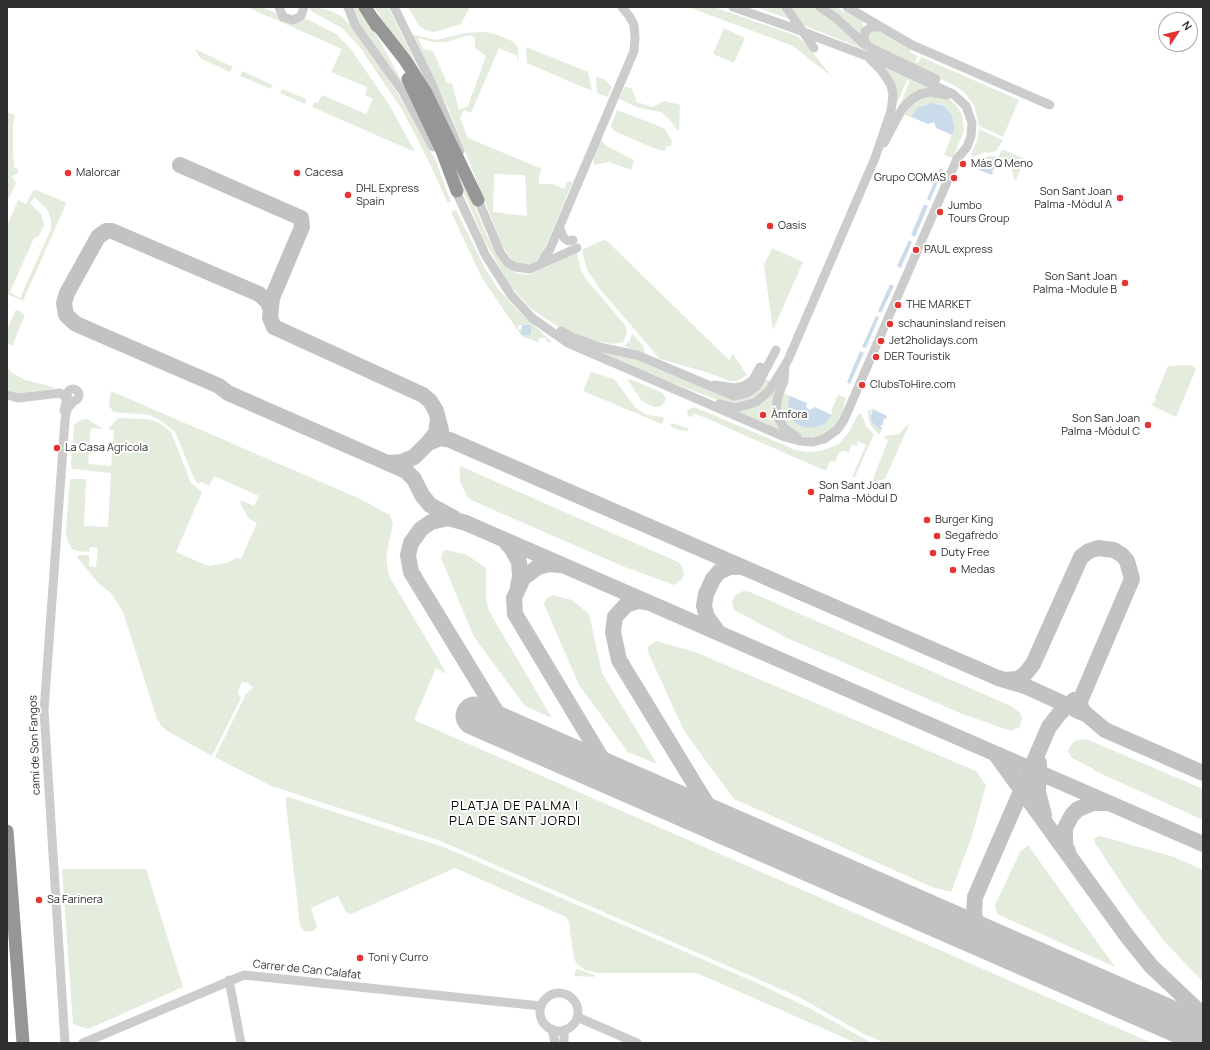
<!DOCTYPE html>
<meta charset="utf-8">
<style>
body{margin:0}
#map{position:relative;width:1210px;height:1050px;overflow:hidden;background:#fff;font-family:Manrope,sans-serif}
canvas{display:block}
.frame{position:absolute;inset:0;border:8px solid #2f2f2f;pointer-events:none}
.north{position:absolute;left:1158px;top:12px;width:40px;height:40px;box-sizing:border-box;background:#fff;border:1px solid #acacac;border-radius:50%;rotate:55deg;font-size:11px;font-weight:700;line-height:16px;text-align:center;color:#2f2f2f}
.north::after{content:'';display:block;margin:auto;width:14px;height:18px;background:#e53533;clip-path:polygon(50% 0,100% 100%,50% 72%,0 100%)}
</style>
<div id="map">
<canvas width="1210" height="1050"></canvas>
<div class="frame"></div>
<div class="north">N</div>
</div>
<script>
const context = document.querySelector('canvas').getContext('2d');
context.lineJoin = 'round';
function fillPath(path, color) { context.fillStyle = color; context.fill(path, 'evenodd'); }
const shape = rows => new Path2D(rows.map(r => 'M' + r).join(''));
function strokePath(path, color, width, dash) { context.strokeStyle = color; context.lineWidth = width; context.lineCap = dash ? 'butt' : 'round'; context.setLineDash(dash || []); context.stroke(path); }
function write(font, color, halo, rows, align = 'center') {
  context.font = font + ' Manrope,sans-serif'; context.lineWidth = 4; context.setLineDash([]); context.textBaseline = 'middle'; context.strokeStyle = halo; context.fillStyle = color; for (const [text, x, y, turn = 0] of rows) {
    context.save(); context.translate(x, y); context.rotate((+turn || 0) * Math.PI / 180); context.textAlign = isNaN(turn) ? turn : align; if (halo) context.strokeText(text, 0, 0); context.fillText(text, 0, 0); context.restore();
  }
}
fillPath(shape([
 [247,7,261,7,276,13,282,21,291,24,307,19,336,34,350,48,390,106,415,152,312,107,315,102,318,103,322,95,366,114,373,99,365,95,367,87,331,72,342,49],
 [309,7,317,7,331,11,341,16,349,24,385,74,410,114,436,161,451,202,447,202,446,199,430,164,403,111,359,46,342,28,311,11],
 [352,7,358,7,373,29,414,103,396,74,358,23],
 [374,7,388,7,433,98,391,32],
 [408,7,470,7,461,24,435,32,428,31,420,27],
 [688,7,714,7,797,36,806,44,832,77,793,46],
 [756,7,781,7,789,19],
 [791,7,817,7,862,45,861,48,803,25],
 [826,7,836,7,862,21,864,27,860,36],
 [724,28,745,38,734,63,713,54],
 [877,30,911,49,910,52,918,56,915,62,918,63,921,57,1019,100,1003,137,979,126,974,105,964,92,957,87,868,42,869,32],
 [485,32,498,35,514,42,518,48,519,60,517,59,518,56,499,48,471,113,464,110,460,118,468,138,542,169,539,175,539,184,553,184,564,189,567,181,572,182,608,97,597,93,596,76,605,80,612,87,543,253,536,261,529,265,518,264,512,260,502,245,448,108,412,34,435,40,465,33],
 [470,35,475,38,475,48,486,56,468,106,459,110,452,84,447,83,433,51,423,49,418,38,433,42,446,42],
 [494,174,525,175,527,216,493,212],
 [526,47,588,72,592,91,527,63],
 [195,49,233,67,230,72,200,58],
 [883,67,932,88,897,111,910,81,907,80,895,108],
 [242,71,273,85,271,89,240,76],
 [625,86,632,89,637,102,652,107,665,101,680,105,679,132,669,119,661,112,639,108,619,99],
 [282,89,306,99,305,104,280,93],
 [923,95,947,97,956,105,962,114,964,131,953,158,944,155,955,127,952,115,944,106,938,104,926,104,918,107,911,117,902,114],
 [424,98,465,183,487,236,502,263,515,273,529,275,577,252,580,268,586,279,625,325,627,333,623,342,613,344,594,341,560,328,530,308,508,283,483,238],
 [617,110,664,128,672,141,671,146,667,146,665,151,656,149,614,131,611,126],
 [7,112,15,115,15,117,13,124,13,147,14,168,17,168,18,173,12,176,16,183,9,198,7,197],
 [979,129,1003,140,996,151,987,153,986,152,972,157,971,154,977,141],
 [599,137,605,145,632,159,634,161,631,170,609,162,594,165,593,151],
 [1002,149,1025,159,1016,180,1014,179,1011,165,1002,157,1000,157,998,160,990,159,984,161,977,169,976,164,979,161,989,156,999,157],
 [34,189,65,202,66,204,23,301,7,294,7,226,18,200,26,204],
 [35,197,48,211,51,220,51,229,20,298,10,292,34,238,39,236,44,225,41,214,30,203],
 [456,210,485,268,498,289,520,313,552,342,547,342,546,338,539,338,539,342,535,341,521,336,531,325,518,325,518,329,522,329,521,335,482,278,451,212],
 [603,240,607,241,729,360,733,354,747,375,745,376,737,381,730,381,709,373,660,359,599,288,587,270,582,250],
 [772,248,803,262,773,330,764,265],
 [18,310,25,315,12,346,7,343,7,330,15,311],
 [632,333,643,346,645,353,624,346,630,341],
 [599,351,635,359,727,398,731,399,766,379,771,381,766,388,755,398,736,404,722,402,647,373],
 [1191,365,1196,369,1176,417,1151,405,1156,400,1155,397,1168,366],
 [7,367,12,373,25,380,57,388,17,394,7,391],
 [591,372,614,379,636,408,647,415,663,417,664,419,662,424,583,391],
 [627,379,632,380,663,393,666,399,662,406,654,407,642,401],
 [780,384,776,392,782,432,733,411],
 [111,391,358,498,390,515,393,523,386,557,389,576,447,674,436,668,414,720,1152,1043,885,1043,864,1034,799,997,438,840,271,786,215,757,246,694,253,688,248,683,242,682,239,689,238,694,241,698,212,756,169,732,162,727,157,719,123,612,111,593,100,585,77,557,80,555,89,555,89,566,96,567,98,548,90,547,89,552,77,551,72,549,67,539,66,529,70,479,86,479,84,526,108,527,111,473,72,469,71,465,74,425,80,420,87,419,103,429,91,428,88,464,111,466,114,430,108,429,118,418,148,419,161,424,171,432,191,483,202,492,176,552,208,566,227,563,236,558,241,559,257,523,249,519,240,503,241,500,254,506,259,496,214,476,209,486,201,482,198,484,194,478,175,432,160,420,149,415,113,412,109,405],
 [781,392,790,396,789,412,793,420,826,423,833,412,831,411,838,395,846,398,841,418,838,424,827,434,814,437,801,436,792,432,780,414],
 [694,407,796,450,806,452,821,451,839,444,849,432,858,415,861,413,866,426,874,434,855,477,852,477,866,445,858,441,857,446,852,444,849,452,843,451,839,453,835,462,830,461,826,471,694,413,692,417,688,416,687,410],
 [873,409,871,412,874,424,881,431,879,435,871,426,868,417,868,411],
 [671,423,681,426,689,429,688,431,678,430,670,426],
 [908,424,909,425,885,479,872,482,888,440,884,438,885,436,899,434],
 [460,466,678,562,682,566,684,575,681,580,674,585,622,566,471,500,467,496,460,482],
 [447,550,467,555,486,568,486,599,489,611,552,718,525,706,474,637,441,558,443,551],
 [743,591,750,592,1011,706,1020,713,1022,718,1020,727,1012,731,1008,730,960,713,785,637,734,610,732,602,733,599,735,595],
 [552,595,572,600,589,614,602,673,657,764,628,752,579,685,544,604,545,600],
 [656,641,695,652,976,771,986,785,971,839,951,892,932,887,734,799,684,731,648,652,648,647],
 [1086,739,1203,789,1203,820,1093,770,1092,768,1072,758,1068,752,1070,746,1075,741],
 [288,797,446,848,757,983,809,1008,872,1043,856,1043,697,973,598,973,585,970,577,964,574,959,569,922,566,917,455,868,351,914,346,912,338,896,311,908,317,927,313,931,305,932,300,925,286,804,286,798],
 [1100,836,1174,857,1203,870,1203,982,1164,941,1130,896,1095,843,1094,839],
 [1028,845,1115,967,999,915,997,913,995,905,1020,852],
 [62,869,146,869,183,987,88,1029,73,1024],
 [578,969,594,975,594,977,575,976,575,971]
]), '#e4ecdd');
fillPath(shape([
 [932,103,944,106,952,115,955,127,952,135,936,128,934,122,928,124,911,117,918,107],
 [993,159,998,160,997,163,994,164,996,167,993,167,995,169,992,170,993,172,992,175,977,169,984,161],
 [940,168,943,170,930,201,927,199],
 [924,204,928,206,915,237,911,235],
 [909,240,912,242,901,268,897,266],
 [890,284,894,286,881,313,878,311],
 [876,316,879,317,866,348,862,347],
 [522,325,531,325,531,335,521,335],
 [860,351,864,353,850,384,847,382],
 [790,396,807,403,806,407,810,410,815,407,832,415,826,423,820,426,810,428,803,427,796,423,790,416,788,404],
 [873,409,887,416,886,419,883,419,884,422,882,422,884,424,880,426,882,427,881,431,872,422,871,416]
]), '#cadcec');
strokePath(shape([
 [180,165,301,218,302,227,272,298,270,318,274,327,423,395,430,401,436,411,441,430],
 [271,309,267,301,259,294,112,231,106,231,98,237,67,293,64,303,66,315,76,324,219,386,228,393,406,471,414,479,422,495,430,505,454,518],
 [438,419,436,433,428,443,440,438,450,440,998,678,1025,686,1082,712],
 [388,463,402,462,414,457,428,443],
 [505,541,512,549,519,562,520,577,518,586],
 [559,565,549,564,538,567,523,578,514,598,515,614,605,764,612,773,623,780],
 [646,602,638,601,626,605,615,617,613,632,619,660,711,811,718,820,729,827],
 [718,632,707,617,704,606,706,594,713,579,719,572,729,567,741,567],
 [1005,680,1018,679,1025,674,1033,664,1081,557,1089,551,1098,548,1114,550,1122,555,1127,561,1132,579,1080,701,1081,708,1086,714],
 [1076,710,1086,714,1105,730,1203,773],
 [517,734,500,718,411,572,408,555,411,543,421,529,431,522,448,518,466,523,1203,844],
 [997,756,1127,936,1151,966,1203,1015],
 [1039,763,1038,792,1044,815],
 [1068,851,1065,845,1065,828,1072,815,1078,809,1093,803,1107,803],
 [995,943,986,937,977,923,974,915,975,897,1049,727,1059,714,1074,700]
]), '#c2c2c2', 16);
strokePath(shape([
 [475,716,1203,1034]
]), '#c2c2c2', 39);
strokePath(shape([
 [279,7,283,17,293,20,301,16,304,7],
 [348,7,355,25,403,92,433,147],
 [394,7,431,82,460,151],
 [733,7,796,29],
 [786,7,814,48],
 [820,7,836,18,865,45,936,79],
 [847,7,912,45,1050,105],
 [868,46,864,40,865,32,871,27,881,27],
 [884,143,902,109,912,99,921,94,930,92,947,95],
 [454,187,486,256,511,295,532,318,568,343,582,349,785,437,800,441,813,442,824,439,837,430,844,420,957,159,967,147,971,136,972,123,966,106,953,94,888,64,811,35],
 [476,195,500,252,507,262,515,267,530,269,577,248],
 [559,227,564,238,568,241,573,240],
 [541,263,550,249,634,51,635,38,634,25,630,17,622,7],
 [561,331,572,337,599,347,637,355,734,396,747,393,757,386,776,350],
 [785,366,784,381,778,396,776,408,779,419,784,428,797,437],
 [714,385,734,388,744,386,753,380,760,367],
 '67 395a6 6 0 1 1 12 0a6 6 0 1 1-12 0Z',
 [7,395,18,398,60,393,67,398,64,411],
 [719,404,736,408,756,402,769,391,788,360,875,158,891,111,893,95,891,85,881,70,870,59],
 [229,980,241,1043],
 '540 1012a19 19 0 1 1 38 0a19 19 0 1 1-38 0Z',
 [577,1017,637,1043],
 [552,1029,555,1043],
 [564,1030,564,1043],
 [65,1043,44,711,65,420,67,409,74,401],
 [83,1043,244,975,541,1006]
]), '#ccc', 9);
strokePath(shape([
 [365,7,377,26],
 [373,19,405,60,426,93,478,200],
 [408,79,442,151,457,191],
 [7,831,23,1043]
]), '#969696', 13);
strokePath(shape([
 [796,29,811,35]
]), '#ccc', 9);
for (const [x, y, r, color] of [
 [963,164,4,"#e53533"],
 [68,173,4,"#e53533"],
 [297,173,4,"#e53533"],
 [954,178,4,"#e53533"],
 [348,195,4,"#e53533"],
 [1120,198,4,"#e53533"],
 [940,212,4,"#e53533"],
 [770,226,4,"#e53533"],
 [916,250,4,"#e53533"],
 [1125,283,4,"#e53533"],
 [898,305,4,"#e53533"],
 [890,324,4,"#e53533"],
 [881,341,4,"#e53533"],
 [876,357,4,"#e53533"],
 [862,385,4,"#e53533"],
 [763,415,4,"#e53533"],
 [1148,425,4,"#e53533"],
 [57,448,4,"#e53533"],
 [811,492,4,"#e53533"],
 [927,520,4,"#e53533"],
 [937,536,4,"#e53533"],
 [933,553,4,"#e53533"],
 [953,570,4,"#e53533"],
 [39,900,4,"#e53533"],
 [360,958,4,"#e53533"]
]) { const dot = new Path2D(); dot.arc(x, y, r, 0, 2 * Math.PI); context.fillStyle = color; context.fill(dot); strokePath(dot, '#fff', 1.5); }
write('11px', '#2f2f2f', '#fff', [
 ["Más Q Meno",971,164],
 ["Malorcar",76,173],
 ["Cacesa",305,173],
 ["Grupo COMAS",946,178,"right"],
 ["DHL Express",356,189],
 ["Spain",356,202],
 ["Son Sant Joan",1112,192,"right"],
 ["Palma -Mòdul A",1112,205,"right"],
 ["Jumbo",948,206],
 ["Tours Group",948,219],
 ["Oasis",778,226],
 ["PAUL express",924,250],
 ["Son Sant Joan",1117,277,"right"],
 ["Palma -Module B",1117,290,"right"],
 ["THE MARKET",906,305],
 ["schauninsland reisen",898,324],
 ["Jet2holidays.com",889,341],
 ["DER Touristik",884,357],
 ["ClubsToHire.com",870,385],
 ["Àmfora",771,415],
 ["Son San Joan",1140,419,"right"],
 ["Palma -Mòdul C",1140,432,"right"],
 ["La Casa Agrícola",65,448],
 ["Son Sant Joan",819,486],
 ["Palma -Mòdul D",819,499],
 ["Burger King",935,520],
 ["Segafredo",945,536],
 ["Duty Free",941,553],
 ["Medas",961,570],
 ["Sa Farinera",47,900],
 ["Toni y Curro",368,958]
], 'left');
write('11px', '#2f2f2f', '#fff', [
 ["camí de Son Fangos",35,745,-92],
 ["Carrer de Can Calafat",307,970,6]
]);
context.letterSpacing = '1px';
write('13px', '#000', '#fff', [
 ["PLATJA DE PALMA I",515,806],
 ["PLA DE SANT JORDI",515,821]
]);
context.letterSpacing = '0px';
</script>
